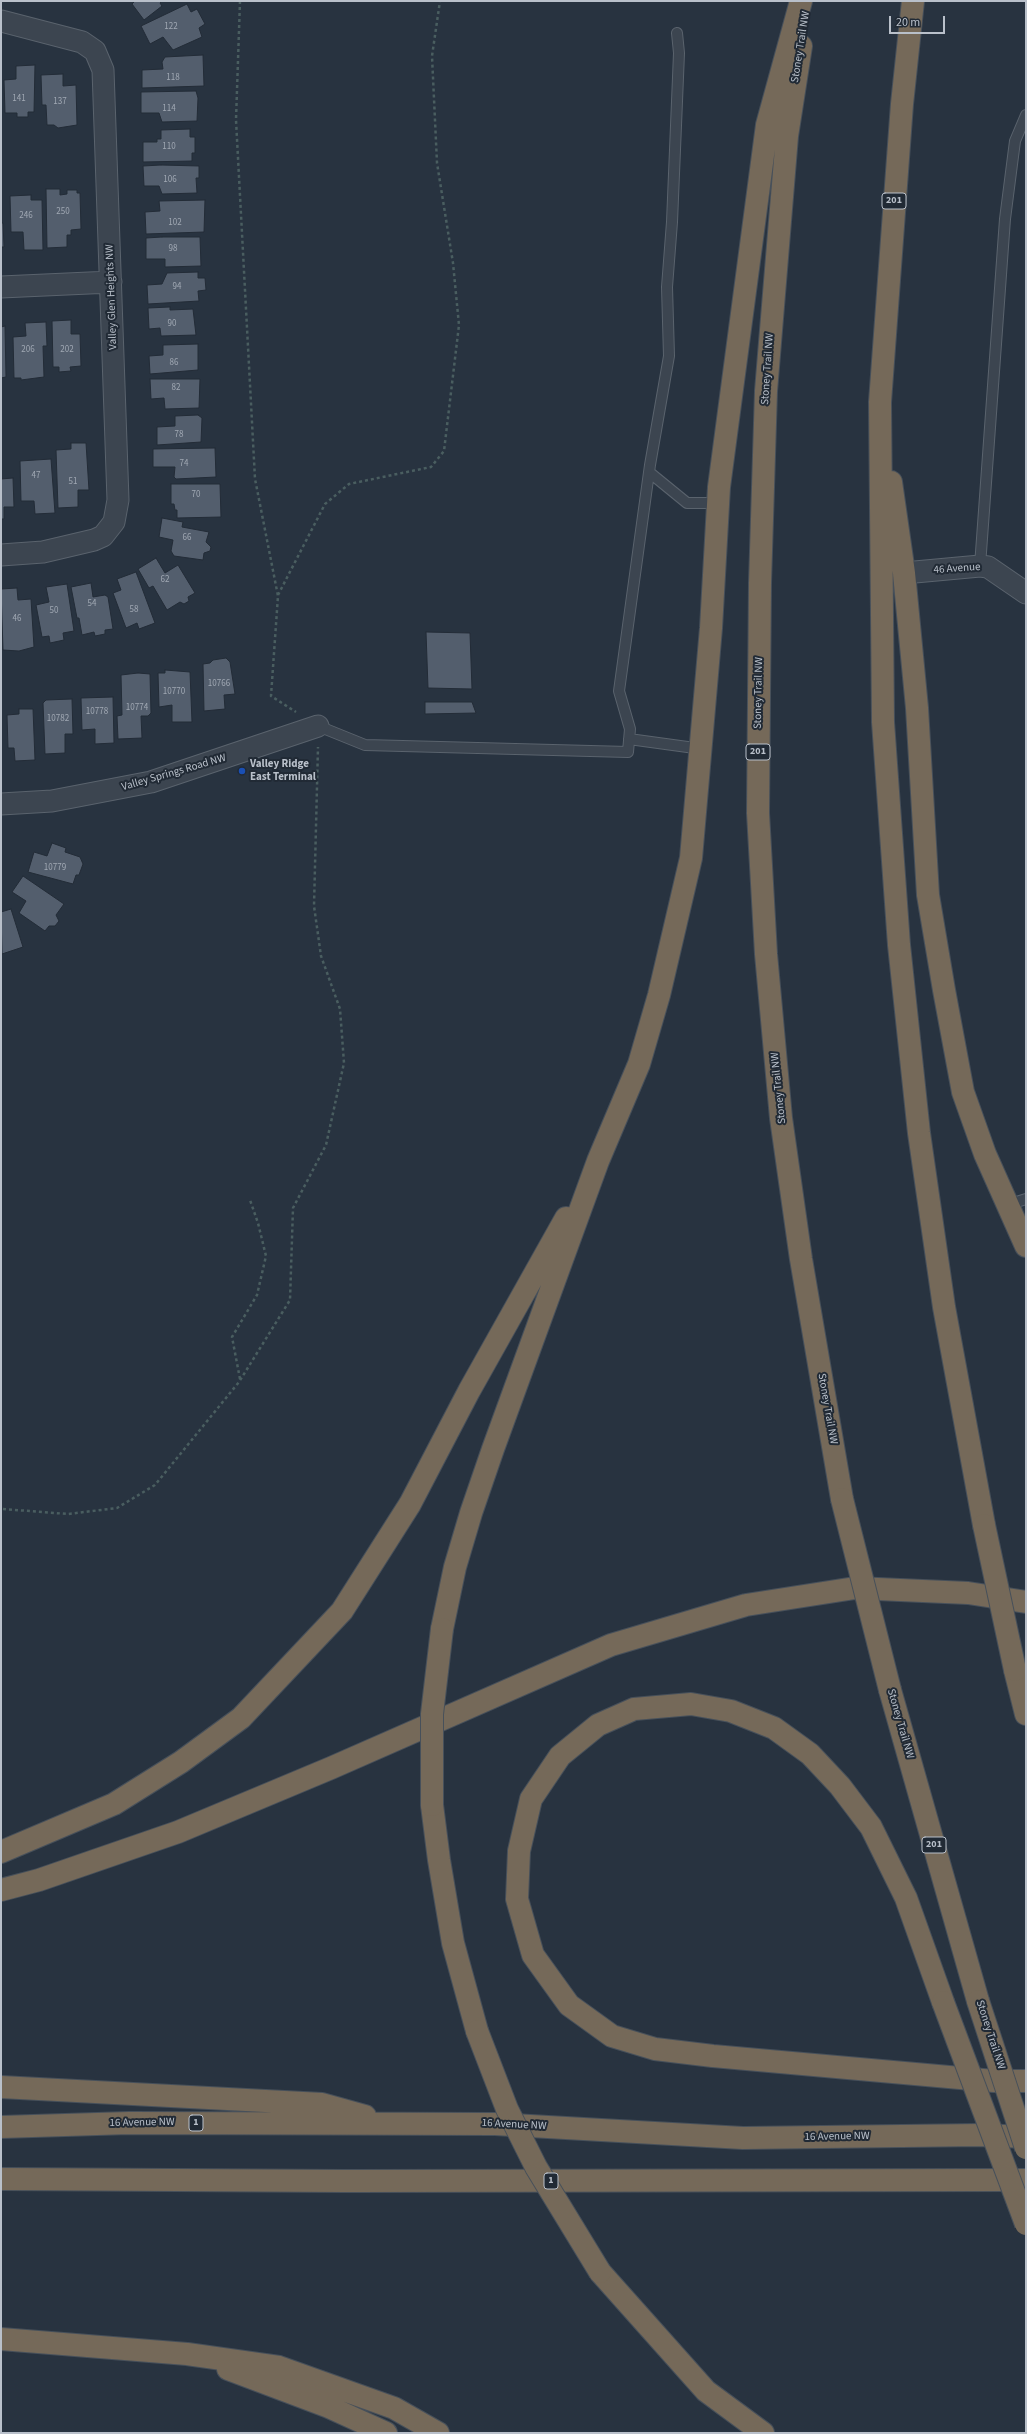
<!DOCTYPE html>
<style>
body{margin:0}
#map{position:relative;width:1027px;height:2434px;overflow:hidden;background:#283340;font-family:"Source Sans 3",sans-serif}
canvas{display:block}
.frame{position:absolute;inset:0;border:2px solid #b9c0ca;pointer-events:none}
.scale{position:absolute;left:889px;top:16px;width:56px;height:18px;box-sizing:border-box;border:2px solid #b9c0ca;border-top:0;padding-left:5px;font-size:12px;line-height:14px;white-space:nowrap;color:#b9c0ca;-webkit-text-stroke:3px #212a35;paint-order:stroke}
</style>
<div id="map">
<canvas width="1027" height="2434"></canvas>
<div class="frame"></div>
<div class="scale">20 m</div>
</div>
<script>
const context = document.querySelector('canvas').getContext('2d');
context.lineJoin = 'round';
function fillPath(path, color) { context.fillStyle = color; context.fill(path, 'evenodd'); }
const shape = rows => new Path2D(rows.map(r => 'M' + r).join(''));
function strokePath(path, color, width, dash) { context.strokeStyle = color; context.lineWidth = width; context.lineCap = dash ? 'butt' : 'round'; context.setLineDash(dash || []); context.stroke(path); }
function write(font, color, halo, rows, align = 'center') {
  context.font = font + ' "Source Sans 3",sans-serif'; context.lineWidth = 4; context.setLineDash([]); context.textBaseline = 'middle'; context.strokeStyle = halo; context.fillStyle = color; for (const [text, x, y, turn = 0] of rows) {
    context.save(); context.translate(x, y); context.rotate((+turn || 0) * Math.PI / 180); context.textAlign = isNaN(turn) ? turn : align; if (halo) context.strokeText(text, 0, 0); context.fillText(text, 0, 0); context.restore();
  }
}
const building = shape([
 [135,1,162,1,160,3,162,6,144,20,132,4,135,1],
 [187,4,191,12,197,9,205,24,199,28,202,37,173,50,163,37,150,44,141,26,187,4],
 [203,55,204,86,142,88,142,70,163,69,162,62,165,57,203,55],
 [35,65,34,112,28,112,28,117,17,117,17,113,5,113,4,80,16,79,16,66,35,65],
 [63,74,63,86,76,85,77,125,58,128,54,125,47,125,46,105,42,105,41,75,63,74],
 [196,91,198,98,197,121,162,122,159,113,141,113,141,92,196,91],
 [190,129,190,137,195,137,195,153,192,153,192,161,143,162,143,142,157,142,157,139,161,139,161,130,190,129],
 [161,165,199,166,199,178,196,178,197,193,162,194,159,186,144,186,143,166,161,165],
 [46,189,60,189,60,195,67,194,67,190,77,190,77,193,80,193,81,229,71,230,71,235,67,235,67,247,47,248,46,189],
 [31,195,31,200,42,200,43,250,24,250,23,232,11,232,10,196,31,195],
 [205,200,204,232,146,234,145,212,160,211,159,201,205,200],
 [1,223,3,223,4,247,1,247,1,223],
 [162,237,200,237,201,266,165,267,165,259,146,259,146,238,162,237],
 [198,272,198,278,205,278,206,290,198,291,199,301,148,304,147,285,162,284,167,273,198,272],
 [170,307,170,310,193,309,196,335,161,336,160,328,149,329,148,308,170,307],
 [71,320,71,334,80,334,81,366,70,367,71,371,59,372,59,367,53,367,52,321,71,320],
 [46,322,47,346,43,346,44,377,21,380,21,378,14,378,13,337,26,336,25,323,46,322],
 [5,326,6,377,1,378,1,327,5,326],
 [198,344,198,370,150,374,149,356,163,355,163,345,198,344],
 [150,379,200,379,199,408,165,409,164,398,151,399,150,379],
 [198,415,202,418,201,442,157,445,157,427,175,426,175,416,198,415],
 [71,443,86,443,89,490,78,490,78,507,58,508,56,450,71,449,71,443],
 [215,448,216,477,176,479,174,477,175,467,153,467,153,449,215,448],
 [51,459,55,513,35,514,34,501,21,501,20,461,51,459],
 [13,478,14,507,4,507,4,519,1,519,1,479,13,478],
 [171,484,220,484,221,517,177,518,177,510,175,510,174,504,171,504,171,484],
 [162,518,183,522,182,527,209,532,206,542,211,547,210,551,204,553,203,560,174,556,171,551,173,540,159,537,162,518],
 [156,558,165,573,178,565,195,593,188,597,189,601,184,604,180,602,167,610,153,586,149,588,138,569,156,558],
 [136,572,155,623,139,629,137,623,126,628,113,593,121,590,117,579,136,572],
 [91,583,93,597,105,595,108,597,113,629,105,630,105,634,95,636,94,632,82,635,79,618,77,618,71,587,91,583],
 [67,584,74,631,63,633,64,640,50,643,49,636,42,637,36,605,49,602,46,587,67,584],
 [17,588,18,600,31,599,34,647,19,651,3,650,1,589,17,588],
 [426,632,470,633,472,689,428,688,426,632],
 [226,658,230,662,235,694,224,695,225,709,204,711,203,664,210,663,213,660,226,658],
 [165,670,190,672,192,722,172,722,172,705,159,707,158,673,165,673,165,670],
 [138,673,150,674,151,713,148,716,141,716,142,738,118,739,117,716,122,715,121,675,138,673],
 [113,697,114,743,95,744,95,729,82,730,81,698,113,697],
 [72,699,73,734,65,734,65,753,45,754,43,703,46,700,72,699],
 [425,702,472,702,476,713,425,714,425,702],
 [19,709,33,709,35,760,15,761,14,748,8,748,7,715,19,714,19,709],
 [52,843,66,848,65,852,80,857,83,864,79,875,76,875,73,884,28,872,34,852,47,856,52,843],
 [23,876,64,904,56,915,59,921,55,926,49,926,45,931,19,913,26,901,12,892,23,876],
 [11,909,23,947,2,954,1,912,11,909]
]);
fillPath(building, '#535e6d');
strokePath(building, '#232c37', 1);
const lane = shape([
 [649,472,687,503,718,503],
 [980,566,1005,219,1015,141,1026,115],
 [318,726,365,745,628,752,630,729,619,691,650,465,669,356,667,287,672,222,679,53,677,33],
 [629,739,702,749],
 [1007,1205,1026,1199]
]);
const street = shape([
 [1,21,82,42,95,51,103,70,118,500,114,522,103,536,94,540,43,552,1,555],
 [1,287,111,282],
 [904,573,980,566,988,567,1026,593],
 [1,804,52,801,151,782,318,726]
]);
const highway = shape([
 [913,1,902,104,880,402,883,722,899,945,919,1133,944,1307,984,1525],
 [801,46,787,136,766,391,760,583,758,813,766,954,781,1118,801,1259,842,1499],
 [891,482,904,573,917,708,928,895,944,990,963,1092,985,1154,1026,1246],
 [442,1629,455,1567,471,1513,493,1449,598,1161,639,1064,659,995,691,858,711,628,719,487,767,125,801,1],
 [1015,1670,1026,1714],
 [890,1690,978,2001],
 [432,1805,439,1860,453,1943,477,2031],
 [1,1852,114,1804,181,1762,241,1718,342,1611,410,1504,469,1391,566,1218],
 [1,1890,39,1880,178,1832,331,1768,611,1645,746,1605,855,1588,968,1593,1026,1602],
 [943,2002,906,1898,871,1827,840,1786,810,1754,774,1728,731,1711,691,1704,634,1709,598,1725,560,1756,531,1799,519,1851,517,1899,533,1955,569,2005,612,2036,655,2049,713,2056,994,2081,1026,2081],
 [1,2087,322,2104,365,2116],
 [1,2127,129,2123,495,2124,743,2138,981,2135,1026,2137],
 [1,2179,346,2181,1026,2180],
 [600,2272,706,2391,763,2433],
 [1,2339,187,2354,279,2367,394,2408,438,2433],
 [228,2369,329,2407,386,2433]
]);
strokePath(lane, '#5a636d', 12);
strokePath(street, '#5a636d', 23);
strokePath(highway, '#47505a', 24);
strokePath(shape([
 [240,1,236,120,255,479,278,596,271,696,296,712],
 [278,595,325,504,349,484,431,467,444,451,459,325,453,263,437,163,432,56,440,1],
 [240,1379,232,1337,257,1295,266,1256,258,1223,250,1200],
 [3,1509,68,1514,117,1508,155,1485,239,1382,290,1300,293,1208,326,1145,344,1063,340,1009,321,956,314,906,318,747]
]), '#4a5e60', 2.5, [3, 3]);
strokePath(lane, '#3c4550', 10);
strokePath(street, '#3c4550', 21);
strokePath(highway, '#756959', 22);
const highwayBridge = shape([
 [842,1499,890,1690],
 [984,1525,1015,1670],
 [432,1805,432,1714,442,1629],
 [978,2001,1026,2148],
 [943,2002,1026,2224],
 [477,2031,507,2109,536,2167,600,2272]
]);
strokePath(highwayBridge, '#47505a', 24, []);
strokePath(highwayBridge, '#756959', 22);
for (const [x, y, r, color] of [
 [242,771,4,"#1a4fb4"]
]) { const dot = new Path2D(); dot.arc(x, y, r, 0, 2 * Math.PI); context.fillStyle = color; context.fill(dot); strokePath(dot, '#212a35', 1.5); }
write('9px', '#a0a8b3', null, [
 ["122",171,27],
 ["118",173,78],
 ["141",19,99],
 ["137",60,102],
 ["114",169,109],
 ["110",169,147],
 ["106",170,180],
 ["250",63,212],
 ["246",26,216],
 ["102",175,223],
 ["98",173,249],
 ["94",177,287],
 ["90",172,324],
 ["206",28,350],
 ["202",67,350],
 ["86",174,363],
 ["82",176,388],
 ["78",179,435],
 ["74",184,464],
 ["47",36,476],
 ["51",73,482],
 ["70",196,495],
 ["66",187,538],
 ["62",165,580],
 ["54",92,604],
 ["58",134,610],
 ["50",54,611],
 ["46",17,619],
 ["10766",219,684],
 ["10770",174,692],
 ["10774",137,708],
 ["10778",97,712],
 ["10782",58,719],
 ["10779",55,868]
]);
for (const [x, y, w] of [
 [894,201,24],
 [758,752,24],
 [934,1845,24],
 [196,2123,14],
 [551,2181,14]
]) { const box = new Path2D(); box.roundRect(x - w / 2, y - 8, w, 16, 3); context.fillStyle = '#212a35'; context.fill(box); strokePath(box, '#b9c0ca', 1); }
write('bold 10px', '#b9c0ca', null, [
 ["201",894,201],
 ["201",758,752],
 ["201",934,1845],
 ["1",196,2123],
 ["1",551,2181]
]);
write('11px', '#b9c0ca', '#212a35', [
 ["Stoney Trail NW",801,47,-81],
 ["Valley Glen Heights NW",112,297,-92],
 ["Stoney Trail NW",768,369,-86],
 ["46 Avenue",957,569,-4],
 ["Stoney Trail NW",759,693,-89],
 ["Valley Springs Road NW",174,773,-16],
 ["Stoney Trail NW",779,1088,-96],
 ["Stoney Trail NW",827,1409,80],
 ["Stoney Trail NW",900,1724,74],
 ["Stoney Trail NW",990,2035,72],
 ["16 Avenue NW",142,2123,-1],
 ["16 Avenue NW",514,2125,3],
 ["16 Avenue NW",837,2137,-1]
]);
write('bold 11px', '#b9c0ca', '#212a35', [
 ["Valley Ridge",250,765],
 ["East Terminal",250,778]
], 'left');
</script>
